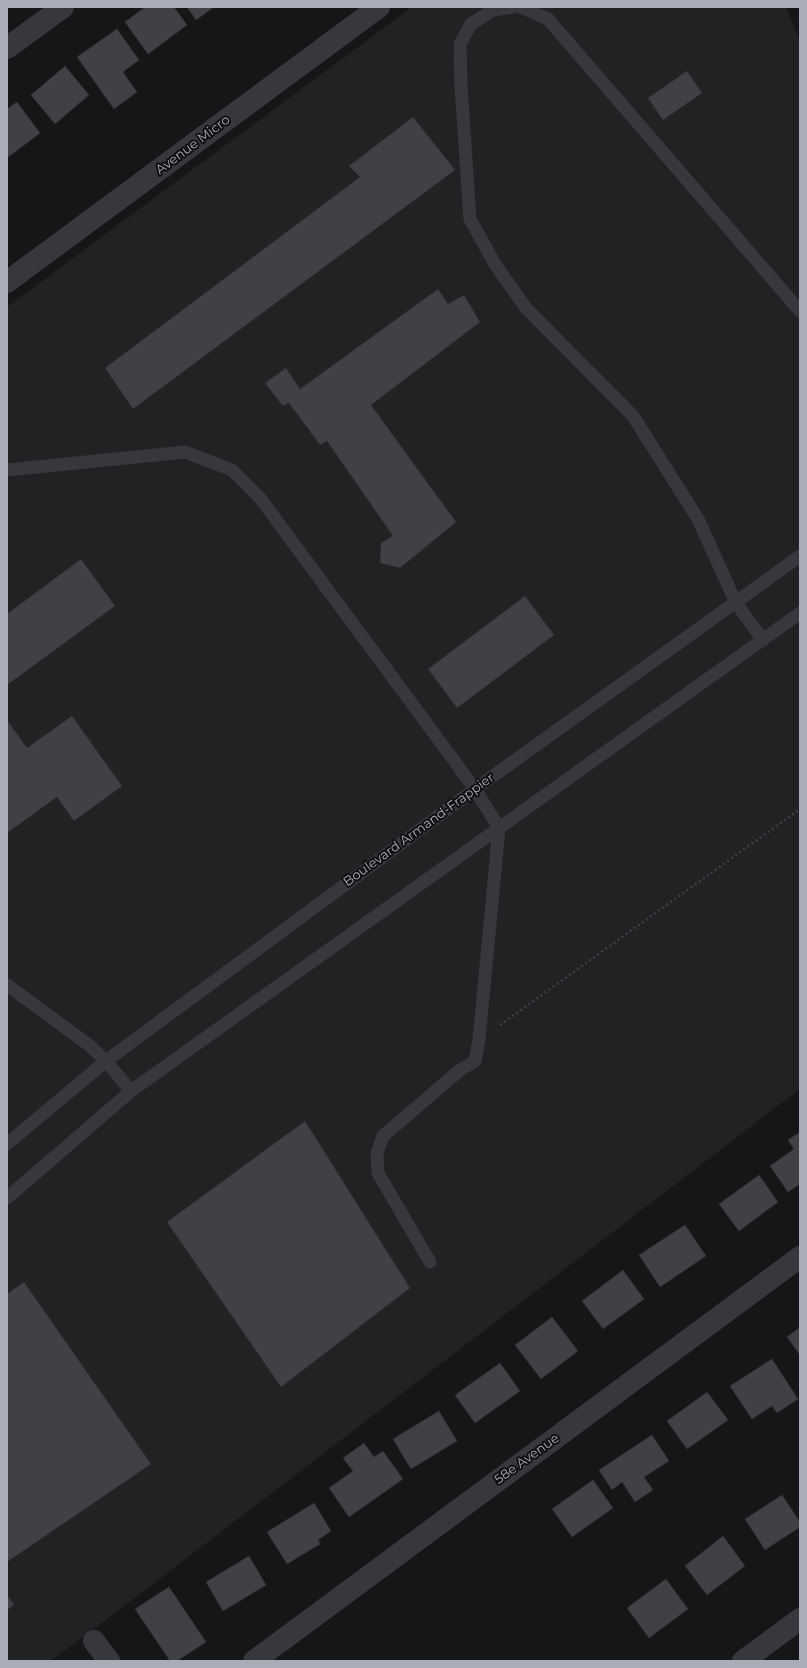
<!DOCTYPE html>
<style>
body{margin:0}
#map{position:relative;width:807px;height:1668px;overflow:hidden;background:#161618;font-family:Montserrat,sans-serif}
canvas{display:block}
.frame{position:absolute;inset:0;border:8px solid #a8adb8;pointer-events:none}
</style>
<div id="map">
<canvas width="807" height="1668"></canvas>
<div class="frame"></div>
</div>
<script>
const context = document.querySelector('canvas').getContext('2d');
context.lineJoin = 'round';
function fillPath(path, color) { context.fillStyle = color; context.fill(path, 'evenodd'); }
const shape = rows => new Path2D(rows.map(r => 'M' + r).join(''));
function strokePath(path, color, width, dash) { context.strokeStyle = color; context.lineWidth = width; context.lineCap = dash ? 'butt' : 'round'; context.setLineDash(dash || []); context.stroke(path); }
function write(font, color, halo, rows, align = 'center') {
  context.font = font + ' Montserrat,sans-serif'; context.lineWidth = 4; context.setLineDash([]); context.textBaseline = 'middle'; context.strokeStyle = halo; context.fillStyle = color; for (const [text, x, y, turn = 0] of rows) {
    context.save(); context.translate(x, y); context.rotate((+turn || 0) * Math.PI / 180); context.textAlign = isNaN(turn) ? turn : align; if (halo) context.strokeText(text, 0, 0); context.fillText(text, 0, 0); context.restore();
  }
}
fillPath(shape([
 [412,7,786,7,800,40,800,1089,85,1636,50,1661,7,1661,7,307]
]), '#222225');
const building = shape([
 [145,7,174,7,187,25,148,54,125,22,145,7],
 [187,7,214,7,196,20,187,7],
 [117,29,139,60,123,72,137,92,114,109,77,57,117,29],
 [65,66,89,95,55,124,31,95,65,66],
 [687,71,702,93,663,120,648,98,687,71],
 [17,102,40,133,7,158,7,109,17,102],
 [413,117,455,170,133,409,105,368,360,177,349,166,413,117],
 [438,289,448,304,464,295,480,322,371,405,456,522,400,568,380,563,381,543,393,536,327,441,320,445,289,403,283,406,265,383,286,368,300,389,438,289],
 [81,559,115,606,7,685,7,614,81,559],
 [525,596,554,635,457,708,428,669,525,596],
 [72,716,122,786,74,821,57,797,7,833,7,720,27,748,72,716],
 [305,1121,410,1288,281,1387,167,1222,305,1121],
 [800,1132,800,1184,788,1192,770,1166,794,1149,788,1140,800,1132],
 [759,1175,778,1202,739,1231,719,1204,759,1175],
 [685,1225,706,1256,660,1287,639,1255,685,1225],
 [623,1270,644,1299,603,1329,582,1301,623,1270],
 [24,1282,151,1464,7,1562,7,1294,24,1282],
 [552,1317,578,1351,541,1379,515,1345,552,1317],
 [800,1327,800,1355,787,1337,800,1327],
 [772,1359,798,1399,777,1413,772,1406,752,1419,730,1386,772,1359],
 [500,1363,520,1391,475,1423,455,1395,500,1363],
 [707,1392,728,1420,687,1449,667,1421,707,1392],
 [439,1411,457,1441,411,1469,393,1439,439,1411],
 [652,1435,669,1461,644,1477,653,1490,635,1502,622,1482,612,1490,599,1470,652,1435],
 [364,1443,374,1457,383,1451,403,1479,349,1517,329,1488,353,1471,343,1458,364,1443],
 [593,1480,613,1508,572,1537,552,1509,593,1480],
 [782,1495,800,1522,800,1527,765,1550,745,1519,782,1495],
 [314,1503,331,1531,318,1540,320,1544,287,1564,267,1532,314,1503],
 [723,1536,745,1566,707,1595,685,1566,723,1536],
 [249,1556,266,1585,223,1611,206,1582,249,1556],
 [666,1579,688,1609,649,1638,627,1608,666,1579],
 [169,1587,206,1642,177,1661,170,1661,135,1609,169,1587],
 [7,1595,14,1605,7,1610,7,1595]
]);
fillPath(building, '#404145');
strokePath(building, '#303034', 1);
strokePath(shape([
 [500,1025,800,809]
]), '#3d3f44', 2.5, [2, 3]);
strokePath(shape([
 [513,7,493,10,471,24,460,44,461,86,470,219,496,266,526,308,633,416,698,519,736,603,763,640],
 [521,7,548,19,800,311],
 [7,470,185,452,232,470,260,498,475,789,499,828,479,1040,475,1061,460,1070,383,1136,377,1153,378,1173,430,1262],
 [7,985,89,1045,106,1061,131,1091],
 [7,1144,106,1061,475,789,800,556],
 [7,1198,131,1091,800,613]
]), '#37383d', 13);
strokePath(shape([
 [7,48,63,7],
 [7,282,379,7],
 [94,1641,109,1661],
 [254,1661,800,1257],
 [743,1661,800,1619]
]), '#37383d', 22);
write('13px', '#a8adb8', '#111113', [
 ["Avenue Micro",193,145,-37],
 ["Boulevard Armand-Frappier",419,830,-36],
 ["58e Avenue",527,1459,-36]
]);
</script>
